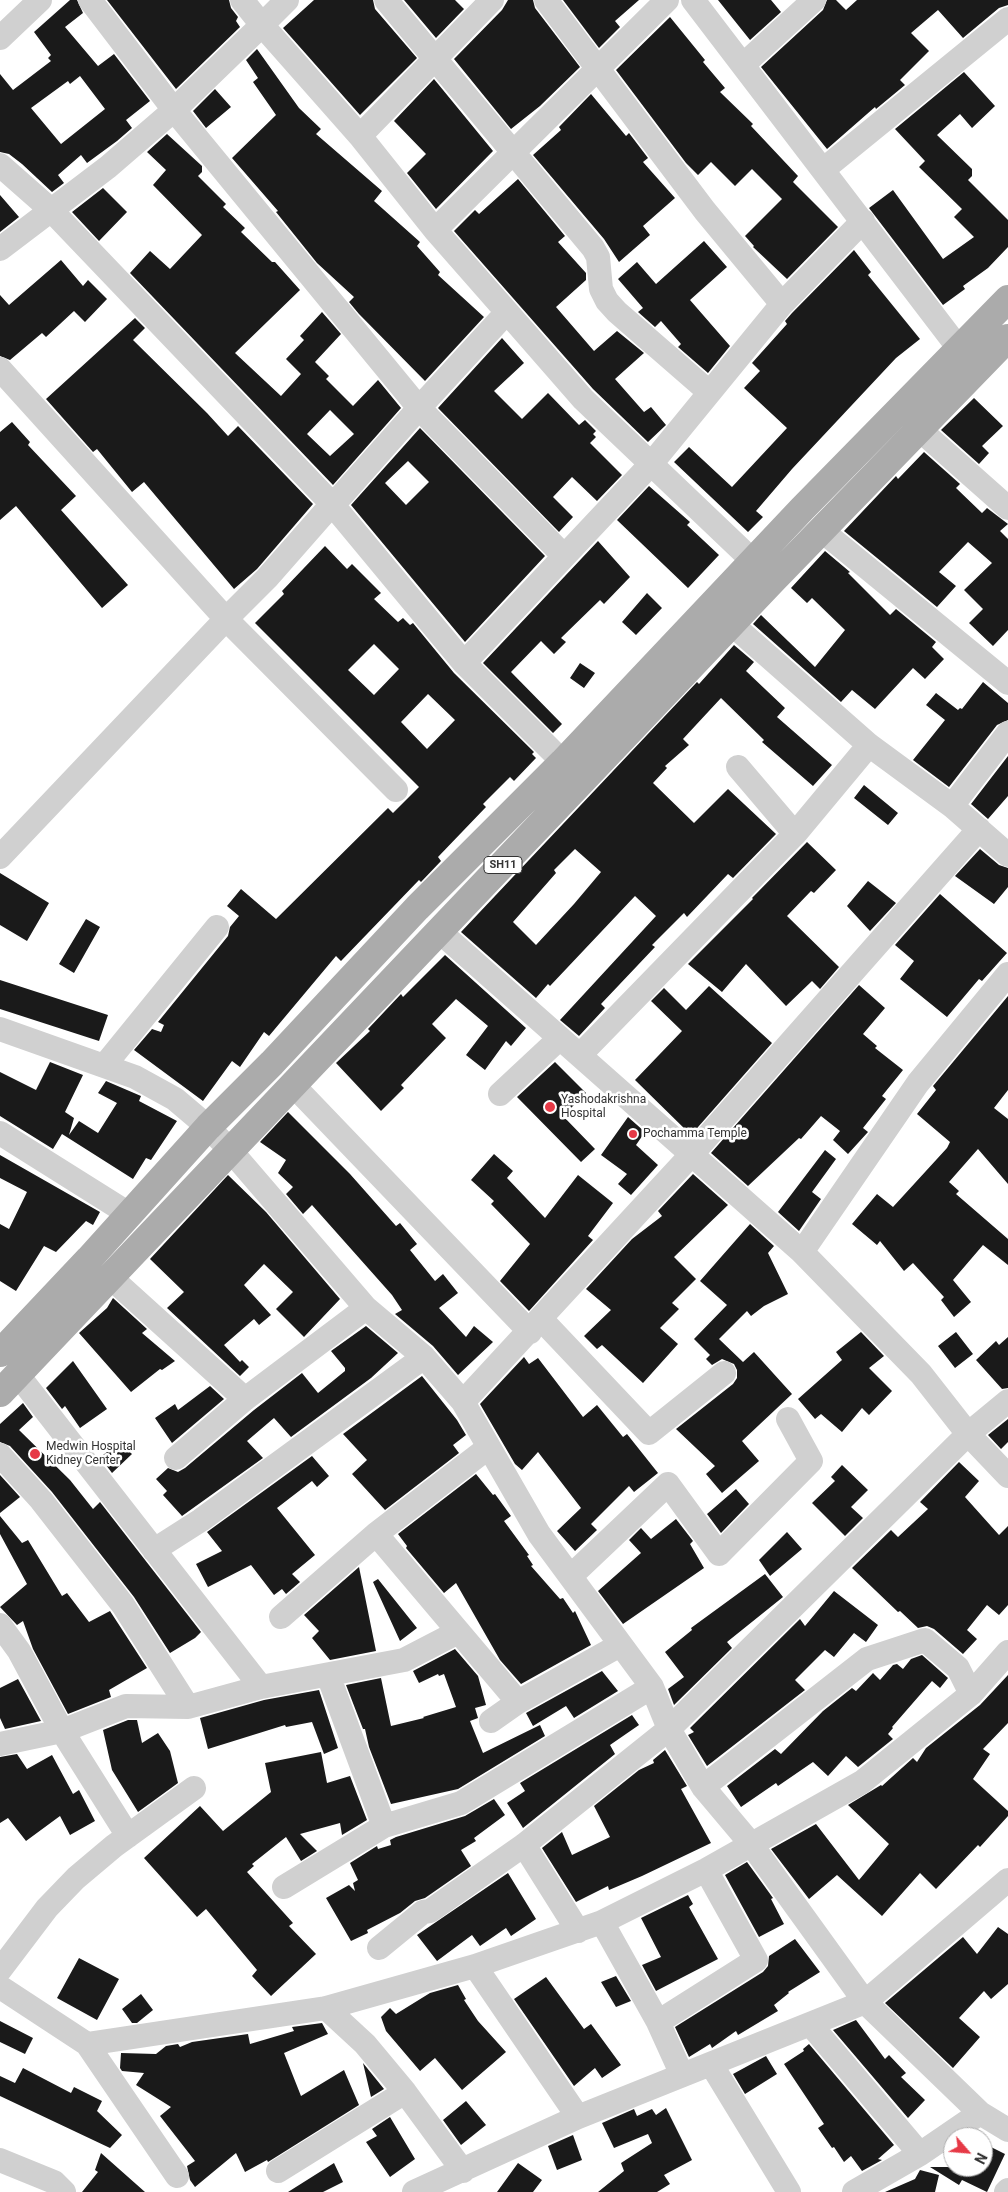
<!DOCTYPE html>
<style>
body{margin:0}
#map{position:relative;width:1008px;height:2192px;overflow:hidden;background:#fff;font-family:Roboto,sans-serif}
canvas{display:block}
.north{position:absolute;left:943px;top:2127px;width:50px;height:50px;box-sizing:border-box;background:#fff;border:1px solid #adadad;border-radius:50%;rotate:117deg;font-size:14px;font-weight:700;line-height:20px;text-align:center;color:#333}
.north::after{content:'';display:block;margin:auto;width:18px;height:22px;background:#e63946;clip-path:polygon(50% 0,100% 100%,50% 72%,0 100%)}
</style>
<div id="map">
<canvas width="1008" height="2192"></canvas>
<div class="north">N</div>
</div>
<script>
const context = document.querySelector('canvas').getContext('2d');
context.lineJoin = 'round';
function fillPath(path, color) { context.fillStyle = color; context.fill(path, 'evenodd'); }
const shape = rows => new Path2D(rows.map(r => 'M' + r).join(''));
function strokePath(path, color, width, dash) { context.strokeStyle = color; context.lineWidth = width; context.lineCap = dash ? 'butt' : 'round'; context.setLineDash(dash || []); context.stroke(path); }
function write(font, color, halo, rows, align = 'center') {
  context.font = font + ' Roboto,sans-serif'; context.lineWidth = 5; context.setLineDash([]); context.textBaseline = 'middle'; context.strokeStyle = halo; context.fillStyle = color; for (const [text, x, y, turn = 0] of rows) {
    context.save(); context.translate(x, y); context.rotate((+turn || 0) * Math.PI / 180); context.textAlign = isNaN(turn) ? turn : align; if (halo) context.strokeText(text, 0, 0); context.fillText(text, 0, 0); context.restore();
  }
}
fillPath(shape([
 [70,0,77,0,83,13,65,27,98,66,114,54,150,101,126,120,132,128,117,141,87,163,81,155,58,175,64,183,52,192,22,164,9,154,0,152,0,74,13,90,51,61,48,58,51,55,34,32],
 [80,76,105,109,61,144,31,108,68,81,70,84],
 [107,0,229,0,231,8,238,17,236,21,240,27,176,89],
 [314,0,373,0,375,9,417,58,360,115,283,28],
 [404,0,455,0,464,9,436,38],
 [508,0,533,0,535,8,580,67,540,106,511,129,454,59,502,10],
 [563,0,639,0,615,21,620,27,599,48],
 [718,0,771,0,781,12,750,40],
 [827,0,836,0,846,10,857,0,1008,0,1008,5,999,8,963,38,938,10,911,33,929,51,900,80,905,85,876,109,875,107,827,149,761,67,823,10],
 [670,17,705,60,703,62,725,88,720,92,753,124,751,126,798,176,793,182,838,227,787,279,753,247,754,246,745,236,782,199,752,169,735,186,711,162,698,175,686,163,616,70],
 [257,49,299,108,321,129,316,134,382,191,374,201,420,242,417,246,440,272,438,275,484,317,425,381,359,314,349,302,354,297,317,263,276,212,278,211,232,158,276,115,253,82,258,78,246,60],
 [964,72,995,106,972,128,960,114,937,135,972,169,972,176,968,180,1008,220,1008,247,988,268,963,286,965,289,943,305,869,208,893,190,943,259,974,237,954,217,962,209,919,167,925,161,895,129],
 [434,79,493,151,436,209,407,173,426,154,394,121],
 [215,89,231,107,206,128,193,111],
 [591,94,626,136,629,133,648,158,643,162,675,198,643,226,650,235,619,262,604,239,533,155,561,130,559,127],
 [167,134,202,166,202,172,198,176,226,204,223,207,245,228,241,232,272,262,275,262,300,290,235,353,281,396,301,374,286,359,304,340,300,336,322,312,341,334,315,362,329,376,326,379,353,406,378,380,401,408,333,485,130,273,150,251,170,269,202,235,153,185,166,170,147,152],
 [330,410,354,434,330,456,307,434],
 [518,179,565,236,558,242,586,273,586,280,556,307,594,351,617,331,644,353,615,379,644,412,651,407,666,425,648,442,593,389,454,231,475,210,479,214],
 [103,188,127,212,99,241,72,212],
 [0,195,19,217,0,232],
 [704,241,727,267,690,300,730,346,708,373,678,347,681,344,661,321,655,327,638,312,643,308,618,279,637,262,656,284],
 [854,250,871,272,868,275,920,339,896,358,792,469,756,511,763,517,748,532,674,462,689,447,732,487,787,428,744,388,760,371,752,363,787,324,785,321,792,313],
 [61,260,83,286,88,280,107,299,85,322,74,311,46,337,42,333,10,360,0,356,0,295,9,305],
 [135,318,145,328,133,340,207,413,228,436,238,426,313,504,257,569,234,589,144,482,132,492,97,449,93,452,46,399],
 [502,338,524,363,494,391,522,419,548,393,579,425,585,420,596,431,593,434,596,437,590,443,622,475,597,501,572,477,553,497,573,517,559,532,438,408],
 [974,398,1003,426,982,446,989,453,979,464,941,430],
 [12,422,30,442,28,445,76,496,61,510,128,585,102,608,16,506,0,520,0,432],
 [420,428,545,556,465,642,351,505],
 [408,461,429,482,406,505,385,483],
 [924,452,960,484,956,488,982,513,987,508,1008,524,1000,531,1008,539,1008,630,993,646,969,623,983,609,964,590,992,563,968,542,939,572,956,586,937,607,844,531,896,476,898,479],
 [649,486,690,522,687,525,719,555,688,588,617,520],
 [598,541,630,577,604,604,600,600,561,638,566,642,554,654,541,641,511,672,562,724,553,733,483,663],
 [325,546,347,569,352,564,381,593,374,599,398,622,403,618,410,625,413,623,454,673,534,752,532,754,536,758,514,781,510,777,483,804,486,807,438,857,441,861,421,882,419,880,341,961,336,956,269,1036,264,1032,240,1067,232,1061,203,1101,134,1050,152,1029,161,1032,164,1025,158,1022,228,936,230,927,239,916,227,906,241,889,276,919,388,808,393,813,419,787,255,623,284,594,282,591],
 [374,644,399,669,374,695,348,670],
 [428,694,455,720,427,749,401,722],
 [825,551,850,572,848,573,890,615,896,609,936,642,932,647,944,659,925,679,913,668,875,709,852,690,841,702,753,624,761,615,815,667,845,630,812,598,807,603,791,588],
 [647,593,662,608,636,635,622,622],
 [734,645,754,662,746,671,785,708,777,717,832,765,813,786,762,742,764,740,721,698,683,739,689,745,665,766,667,768,653,783,694,823,728,789,776,834,733,878,728,874,687,917,684,913,652,945,655,947,601,1004,605,1008,579,1036,560,1020,656,916,635,896,550,986,548,984,536,998,461,932,697,682,699,684],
 [575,849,601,872,574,904,536,945,513,922,556,873,554,870],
 [580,663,595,673,584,688,570,678],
 [983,682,1008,703,1008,720,997,725,949,787,913,760,945,720,926,705,936,693,958,710,960,708,962,709],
 [1008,756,1008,796,988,819,971,804],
 [864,785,898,813,888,825,854,798],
 [807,842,836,870,814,893,811,891,787,916,839,967,820,989,812,981,786,1006,746,964,722,992,688,964,753,899,752,898],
 [980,849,999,865,1008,868,1008,887,994,904,955,876],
 [0,873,49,903,27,941,0,925],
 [868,881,896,903,870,931,847,906],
 [940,894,1007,953,982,981,979,979,947,1017,900,979,914,961,895,945],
 [86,919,100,927,74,973,59,964],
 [445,955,526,1028,511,1046,506,1041,485,1070,466,1055,488,1026,456,999,432,1024,446,1038,401,1085,404,1088,381,1111,336,1063,370,1031,368,1029,401,994,403,997],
 [0,980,108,1015,99,1041,0,1009],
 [859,985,885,1008,863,1034,877,1046,875,1048,903,1070,882,1096,886,1099,863,1128,868,1132,848,1154,833,1140,840,1131,821,1116,801,1139,799,1138,748,1186,711,1153],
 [709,986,772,1043,691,1135,635,1080,682,1031,651,1001,664,988,686,1010],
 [1008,996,1008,1090,994,1108,1008,1119,1008,1184,978,1149,949,1182,959,1191,956,1194,1008,1239,1008,1265,983,1245,953,1280,971,1302,954,1317,941,1300,944,1297,913,1263,904,1271,880,1241,877,1245,852,1224,877,1194,893,1207,947,1148,950,1142,917,1114,936,1090,933,1086],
 [50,1062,83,1075,65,1112,74,1118,69,1135,79,1121,98,1133,117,1103,98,1093,106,1081,141,1096,139,1101,177,1121,151,1160,146,1158,133,1179,62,1134,53,1149,0,1116,0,1072,36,1090],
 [555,1062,586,1093,563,1116,595,1149,581,1162,517,1097],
 [288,1112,350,1174,396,1226,400,1223,417,1244,410,1250,435,1281,443,1274,458,1293,439,1308,466,1337,474,1326,493,1342,458,1375,433,1346,395,1314,402,1310,392,1295,312,1205,303,1214,286,1194,293,1187,278,1173,286,1160,260,1142],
 [628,1117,645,1132,636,1145,658,1165,631,1195,618,1184,627,1174,601,1155],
 [825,1150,836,1159,812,1192,821,1199,799,1231,778,1212],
 [494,1154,513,1171,507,1178,545,1218,578,1175,613,1203,588,1236,593,1240,529,1311,500,1281,530,1244,491,1204,494,1201,471,1180],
 [0,1155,100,1212,93,1225,86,1221,56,1252,44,1246,16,1291,0,1281,0,1224,9,1229,27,1192,0,1178],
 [693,1174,728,1205,674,1257,696,1279,672,1303,679,1309,660,1328,678,1344,643,1383,602,1345,597,1349,584,1336,611,1310,586,1289,632,1239,662,1216,658,1211],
 [228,1175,266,1212,340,1299,304,1337,276,1309,293,1292,264,1264,244,1285,271,1315,259,1325,254,1319,224,1345,240,1362,242,1360,249,1367,240,1376,167,1308,184,1292,150,1259],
 [750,1224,774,1246,768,1253,788,1294,764,1306,751,1316,747,1311,719,1339,743,1362,754,1352,792,1394,742,1441,759,1461,722,1493,706,1474,715,1466,676,1429,733,1384,737,1378,737,1370,734,1364,722,1359,712,1365,706,1359,710,1355,694,1339,727,1305,700,1281],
 [113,1298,147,1329,142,1333,175,1361,162,1370,160,1369,131,1392,79,1333,107,1308],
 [366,1326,398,1353,371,1378,291,1437,274,1418,247,1441,263,1458,182,1516,163,1495,167,1491,156,1479,168,1468,178,1472,185,1468,254,1410,302,1373,318,1393,345,1371,345,1368,331,1351],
 [861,1332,884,1356,869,1368,892,1391,869,1415,862,1408,842,1432,821,1414,815,1419,798,1399,842,1360,836,1352],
 [956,1332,973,1354,955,1368,938,1346],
 [1008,1337,1008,1388,1002,1389,976,1360,996,1341,999,1345],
 [524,1357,529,1364,538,1358,583,1417,597,1405,623,1437,627,1434,658,1473,634,1492,629,1486,591,1524,597,1530,575,1551,557,1531,581,1508,538,1452,522,1470,515,1464,480,1404],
 [73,1361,107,1409,80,1428,65,1406,62,1409,46,1388],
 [422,1376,457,1420,466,1435,453,1445,459,1453,385,1510,352,1474,367,1460,343,1434],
 [210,1386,224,1399,172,1443,155,1418,175,1404,178,1410],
 [23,1403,33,1417,19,1430,70,1480,93,1509,100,1502,201,1632,195,1638,170,1653,134,1597,52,1492,10,1446,0,1442,0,1424],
 [1008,1419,1008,1442,1001,1449,988,1435],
 [120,1443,132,1454,112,1473,100,1457],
 [312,1456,329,1476,317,1487,312,1481,277,1508,315,1555,292,1574,300,1582,286,1594,282,1589,274,1595,251,1565,208,1587,196,1564,222,1551,207,1532],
 [959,1462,979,1481,965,1497,999,1535,1008,1526,1008,1605,999,1615,987,1605,967,1630,977,1639,963,1654,934,1629,927,1626,918,1628,900,1611,898,1612,852,1568,891,1530,898,1537,928,1509,920,1502],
 [842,1465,868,1490,851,1507,863,1518,845,1536,812,1503,835,1481,831,1477],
 [476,1474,493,1495,495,1494,511,1516,504,1521,529,1555,527,1556,533,1565,531,1566,560,1599,563,1598,573,1613,575,1611,591,1645,521,1684,500,1660,456,1583,444,1593,406,1548,407,1546,398,1534],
 [0,1475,20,1497,0,1513],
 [736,1489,749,1504,721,1533,707,1514],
 [0,1516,22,1543,28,1540,62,1596,67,1593,89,1622,110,1611,147,1668,109,1690,111,1697,68,1714,33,1649,23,1621,17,1625,0,1607,27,1584,0,1534],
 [676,1519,693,1541,690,1544,704,1568,623,1624,598,1591,641,1553,629,1540,641,1528,651,1539],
 [787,1532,802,1549,770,1576,759,1560],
 [359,1567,376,1651,330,1660,312,1638,319,1631,304,1615],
 [765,1574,783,1597,727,1642,732,1648,674,1705,668,1689,684,1677,665,1652,692,1630,691,1628],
 [378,1579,417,1628,400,1641,373,1582],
 [834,1591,878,1625,866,1642,854,1633,834,1657,825,1650,795,1680,805,1690,707,1766,688,1735,694,1732,690,1728,800,1619,805,1626],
 [455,1649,478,1676,486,1705,475,1708,478,1718,470,1721,483,1753,540,1725,545,1736,458,1789,391,1804,369,1747,365,1729,363,1729,346,1685,381,1678,391,1726,424,1718,423,1717,456,1707,444,1674,439,1676,438,1674,419,1683,413,1671],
 [922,1655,948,1678,940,1688,932,1681,892,1727,893,1728,888,1734,893,1739,858,1767,846,1756,828,1776,813,1762,778,1786,776,1783,741,1807,727,1786,775,1749,781,1754,823,1711,852,1688,856,1691,873,1673,880,1680,893,1665,897,1664,903,1669,911,1659],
 [602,1671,618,1691,574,1718,566,1706,533,1726,526,1713],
 [1008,1675,1008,1723,983,1749,990,1754,973,1779,1008,1811,1008,1816,980,1847,978,1845,936,1889,920,1873,882,1916,837,1875,809,1899,771,1849,816,1824,859,1880,889,1844,848,1805,881,1785,882,1786,913,1758,917,1762,926,1748,980,1705],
 [18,1679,41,1721,5,1729,0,1718,0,1688],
 [319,1690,338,1748,324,1754,312,1722,286,1727,285,1725,208,1749,200,1718,264,1700],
 [632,1715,639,1725,610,1745,615,1754,523,1828,507,1803,525,1791,520,1783],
 [128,1720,137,1720,142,1743,158,1733,170,1751,178,1783,138,1812,112,1770,103,1730],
 [665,1750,687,1786,681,1789,711,1843,642,1876,609,1890,608,1886,576,1902,542,1848,562,1832,572,1855,610,1837,594,1806,639,1770,654,1763,653,1760],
 [321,1752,327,1783,350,1776,367,1820,342,1835,340,1823,300,1834,317,1851,301,1861,286,1837,252,1864,254,1866,247,1872,293,1923,289,1926,316,1954,271,1996,252,1976,257,1970,206,1909,197,1917,144,1858,200,1806,223,1831,271,1792,265,1763],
 [17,1754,27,1769,52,1755,73,1794,79,1790,95,1821,70,1835,60,1816,26,1841,8,1818,0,1823,0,1757],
 [494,1799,505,1815,474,1838,476,1841,461,1850,471,1866,425,1898,415,1901,400,1913,367,1930,368,1933,351,1941,326,1898,349,1885,355,1891,353,1883,358,1880,350,1863,377,1846,378,1849,391,1845,390,1840,396,1837,465,1816],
 [747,1862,773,1898,771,1899,784,1924,759,1937,725,1875],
 [508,1873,536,1919,511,1936,506,1928,480,1946,472,1935,437,1961,417,1935],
 [688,1895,693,1904,689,1907,718,1959,656,1991,642,1965,661,1957,641,1918],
 [998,1927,1008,1934,1008,1984,991,1999,984,1991,959,2018,980,2037,953,2068,885,2003,963,1937,977,1954],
 [795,1939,820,1972,788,1992,789,1993,774,2005,778,2011,738,2035,736,2031,712,2048,710,2044,689,2057,675,2027,763,1972,768,1966,769,1956],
 [79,1958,119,1979,97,2020,57,1998],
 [616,1976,631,2001,616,2007,601,1982],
 [546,1977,584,2029,591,2024,621,2065,602,2078,595,2068,574,2086,514,1999],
 [458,1985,466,1999,464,2000,478,2021,506,2052,462,2090,435,2058,420,2071,386,2031,381,2017,390,2008,396,2014,430,1993],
 [141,1994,153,2010,137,2023,132,2023,122,2009],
 [856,2020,885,2059,889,2055,906,2073,901,2077,925,2100,908,2118,833,2030],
 [0,2021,33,2038,25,2054,0,2042],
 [322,2023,328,2034,284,2053,301,2096,344,2070,359,2105,268,2162,267,2160,245,2172,236,2153,195,2187,190,2180,187,2166,195,2161,160,2116,171,2107,136,2085,144,2073,122,2071,120,2068,121,2053,156,2054,166,2046,178,2044,180,2047,192,2042,248,2034,250,2044,294,2031,292,2027],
 [809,2044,894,2145,878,2159,882,2160,862,2171,851,2156,844,2162,834,2147,832,2148,818,2128,824,2124,784,2064,804,2051,803,2049],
 [766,2056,777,2074,745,2094,733,2074],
 [363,2063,384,2089,371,2097],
 [23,2068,71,2093,74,2087,102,2101,97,2111,122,2135,110,2148,0,2096,0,2076,15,2083],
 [466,2101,486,2125,461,2145,443,2120],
 [666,2108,692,2160,664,2175,670,2184,657,2192,598,2192,624,2171,621,2163,652,2143,648,2134,614,2148,602,2123,634,2109,637,2116,652,2109,656,2115],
 [390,2117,415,2159,390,2177,366,2142,377,2136,372,2129],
 [573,2135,582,2160,557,2170,548,2146],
 [983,2143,1005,2154,987,2192,962,2180,959,2185,930,2167,983,2167],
 [101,2153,145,2192,82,2192,98,2172,95,2170],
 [334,2163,343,2182,323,2192,288,2192],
 [518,2163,542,2180,533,2192,497,2192],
 [920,2170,939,2175,935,2192,885,2192,915,2179]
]), '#1a1a1a');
strokePath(shape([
 [90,0,174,110,419,408,564,556],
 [242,0,262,25,287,0],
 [386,0,593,248,598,257,601,289,607,301,617,312,709,392],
 [693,0,970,363],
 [0,38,40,0],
 [743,65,814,0],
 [360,136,492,0],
 [0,165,50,209,332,504,464,663,652,463,782,304,705,211,546,0],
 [824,169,1008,19],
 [435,230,667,0],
 [0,249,108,167,174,110,262,25,360,136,435,230,507,312,419,408,342,495,332,504,267,578,226,619,0,857],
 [782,304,863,221],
 [507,312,583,399,753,561],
 [0,369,226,619,396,790],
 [920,430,1008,508],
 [821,530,1008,683],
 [718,612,869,745,952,806,1008,855],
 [464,663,563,762],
 [952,806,1008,733],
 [795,834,869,745],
 [440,932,802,1252,921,1374,968,1434,1008,1476],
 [0,1029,135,1077,175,1099,208,1127,231,1151,366,1308,424,1357,463,1402,539,1534,652,1687,669,1729,703,1787,751,1844,865,2002,578,2117,414,2192],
 [580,1055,795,834,738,767],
 [104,1066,217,927],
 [293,1085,530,1332],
 [500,1094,560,1038],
 [0,1133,129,1214],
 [802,1252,918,1083,1008,974],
 [110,1277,245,1399],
 [541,1319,649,1433,724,1373],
 [18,1375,261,1687],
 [463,1402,692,1154,979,829],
 [0,1455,41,1500,123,1605,188,1707],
 [176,1458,245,1399,366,1308],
 [376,1534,518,1702],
 [154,1550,201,1520,424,1357],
 [572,1575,668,1484,719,1554,811,1461,788,1419],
 [281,1617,376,1534,489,1447],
 [0,1625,19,1651,62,1731,128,1836],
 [328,1675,384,1826],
 [491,1721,518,1702,620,1645],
 [0,1744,62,1731,126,1706,188,1707,261,1687,404,1660,458,1632],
 [703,1787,867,1659,925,1640,958,1668,971,1694],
 [524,1845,578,1931],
 [1008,1880,865,2002,980,2113,1008,2130],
 [284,1887,384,1826,461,1803,652,1687],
 [602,1922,658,2022,682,2075],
 [379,1948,423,1912,430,1911,524,1845,669,1729,968,1434,1008,1401],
 [475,1966,578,2117],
 [0,1970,47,1908,76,1878,114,1846,194,1788],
 [0,1987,87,2044,96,2057],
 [326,2008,365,2044,405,2092,463,2171],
 [658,2022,756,1960,706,1870],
 [810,2024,920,2154],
 [711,2064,789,2192],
 [0,2160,54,2182,64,2192],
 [278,2171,405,2092],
 [177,2176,87,2044,326,2008,475,1966,602,1922,706,1870,862,1782,971,1694,1008,1652],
 [854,2192,920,2154,980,2113],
 [1006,2192,1008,2190]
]), '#d0d0d0', 24);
strokePath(shape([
 [0,1353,89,1259,208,1127,272,1063,417,908,563,762,802,509,1008,299],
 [0,1393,773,580,1008,338]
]), '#ababab', 28);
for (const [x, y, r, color] of [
 [550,1107,6,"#e63946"],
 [633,1134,5,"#e63946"],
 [35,1454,6,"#e63946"]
]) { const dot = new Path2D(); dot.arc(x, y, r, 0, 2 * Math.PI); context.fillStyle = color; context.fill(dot); strokePath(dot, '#fff', 2); }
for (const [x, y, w] of [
 [503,865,38]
]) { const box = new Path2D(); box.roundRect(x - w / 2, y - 8.5, w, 17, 4); context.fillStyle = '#fff'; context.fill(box); strokePath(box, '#333', 1); }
write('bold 11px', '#333', null, [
 ["SH11",503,865]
]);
write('12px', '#333', '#fff', [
 ["Yashodakrishna",561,1100],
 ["Hospital",561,1114],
 ["Pochamma Temple",643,1134],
 ["Medwin Hospital",46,1447],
 ["Kidney Center",46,1461]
], 'left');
</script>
